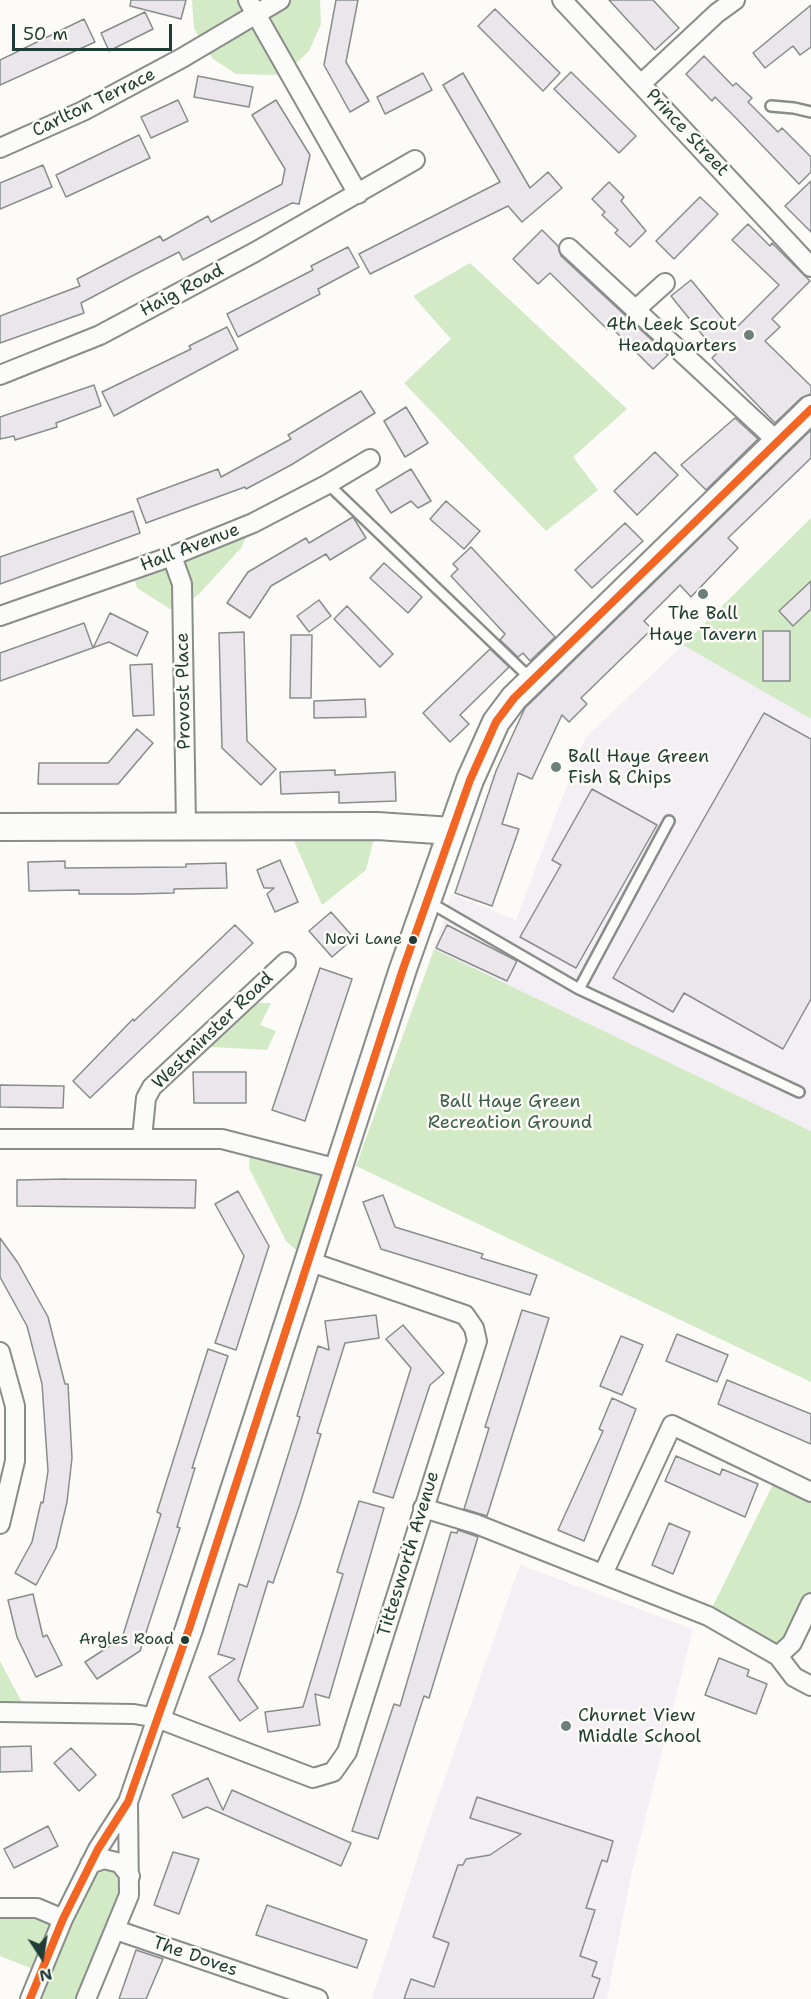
<!DOCTYPE html>
<style>
body{margin:0}
#map{position:relative;width:811px;height:1999px;overflow:hidden;background:#fcfbf8;font-family:"Shantell Sans",sans-serif}
canvas{display:block}
.north{position:absolute;left:12px;top:1927px;width:60px;height:60px;-webkit-text-stroke:4px #fdfcf7;paint-order:stroke;rotate:168deg;font-size:16px;font-weight:700;line-height:24px;text-align:center;color:#1f3d34}
.north::after{content:'';display:block;margin:auto;width:21px;height:27px;background:#1f3d34;clip-path:polygon(50% 0,100% 100%,50% 72%,0 100%)}
.scale{position:absolute;left:12px;top:24px;width:160px;height:27px;box-sizing:border-box;border:3px solid #1f3d34;border-top:0;padding-left:8px;font-size:18px;line-height:21px;white-space:nowrap;color:#1f3d34;-webkit-text-stroke:4px #fdfcf7;paint-order:stroke}
</style>
<div id="map">
<canvas width="811" height="1999"></canvas>
<div class="north">N</div>
<div class="scale">50 m</div>
</div>
<script>
const context = document.querySelector('canvas').getContext('2d');
context.lineJoin = 'round';
function fillPath(path, color) { context.fillStyle = color; context.fill(path, 'evenodd'); }
const shape = rows => new Path2D(rows.map(r => 'M' + r).join(''));
function strokePath(path, color, width, dash) { context.strokeStyle = color; context.lineWidth = width; context.lineCap = dash ? 'butt' : 'round'; context.setLineDash(dash || []); context.stroke(path); }
function write(font, color, halo, rows, align = 'center') {
  context.font = font + ' "Shantell Sans",sans-serif'; context.lineWidth = 5; context.setLineDash([]); context.textBaseline = 'middle'; context.strokeStyle = halo; context.fillStyle = color; for (const [text, x, y, turn = 0] of rows) {
    context.save(); context.translate(x, y); context.rotate((+turn || 0) * Math.PI / 180); context.textAlign = isNaN(turn) ? turn : align; if (halo) context.strokeText(text, 0, 0); context.fillText(text, 0, 0); context.restore();
  }
}
fillPath(shape([
 [683,645,811,719,811,1131,434,949,451,894,516,920,585,738],
 [520,1565,693,1629,633,1867,607,1999,372,1999,429,1823]
]), '#f4eff4');
fillPath(shape([
 [192,0,320,0,321,24,309,51,289,70,275,75,236,74,213,59,204,46,194,28],
 [470,263,627,409,573,457,598,490,546,531,404,383,451,339,413,296],
 [811,518,811,719,683,645],
 [253,523,241,548,200,593,182,608,170,609,137,588,132,570],
 [377,826,366,870,322,905,288,827],
 [434,949,811,1131,811,1382,356,1166],
 [251,994,260,1003,271,1003,260,1025,276,1031,267,1050,194,1046],
 [250,1147,338,1169,308,1261,286,1241,249,1168],
 [777,1476,811,1492,811,1603,778,1656,708,1616],
 [0,1661,27,1712,0,1712],
 [104,1859,130,1876,86,1999,30,1999,40,1972,0,1956,0,1908,63,1919]
]), '#d2ebc6');
const building = shape([
 [131,0,186,0,181,19,130,6,131,0],
 [336,0,358,0,346,62,369,101,350,112,324,65,336,0],
 [609,0,653,0,679,28,655,50,609,0],
 [811,5,811,47,800,55,793,46,765,68,753,53,811,5],
 [495,9,560,73,543,91,478,26,495,9],
 [145,12,153,29,109,51,101,33,145,12],
 [84,19,95,42,0,85,0,60,84,19],
 [704,56,733,86,736,83,752,98,748,102,778,132,782,128,811,157,811,172,799,184,734,116,715,97,712,101,686,74,704,56],
 [571,72,636,136,619,153,554,89,571,72],
 [423,73,432,90,385,114,377,97,423,73],
 [463,73,530,188,548,172,562,188,522,222,508,206,370,274,359,254,500,182,443,85,463,73],
 [198,76,253,87,249,107,194,97,198,76],
 [178,100,188,121,151,138,141,117,178,100],
 [276,100,310,155,299,204,292,203,183,260,179,252,132,276,81,303,84,313,0,343,0,316,80,286,77,279,160,236,163,241,208,216,211,222,282,184,285,169,252,115,276,100],
 [139,135,150,158,66,197,56,175,139,135],
 [43,165,52,187,0,209,0,183,43,165],
 [811,181,811,232,785,206,811,181],
 [609,182,624,197,621,201,646,231,630,247,615,233,618,230,602,215,605,212,592,199,609,182],
 [700,197,718,214,674,259,656,241,700,197],
 [748,224,770,246,772,243,810,281,772,319,780,327,765,341,811,386,811,394,801,398,775,423,712,358,717,353,671,296,691,280,733,331,779,285,732,240,748,224],
 [542,230,558,246,561,256,668,355,653,369,610,326,607,329,550,273,538,284,513,259,542,230],
 [348,247,359,267,318,289,320,294,238,337,227,314,313,270,311,266,348,247],
 [227,327,238,349,114,416,102,392,191,349,189,346,227,327],
 [94,385,101,406,56,423,57,427,15,440,14,436,0,439,0,417,94,385],
 [361,391,375,413,291,465,246,489,245,487,146,523,137,499,218,469,221,477,291,439,288,435,361,391],
 [406,407,428,443,405,457,384,421,406,407],
 [735,418,758,439,706,490,681,465,735,418],
 [811,430,811,458,728,538,738,548,691,597,680,585,644,621,652,629,581,698,587,704,569,722,562,715,532,779,518,773,502,824,519,829,492,906,455,893,496,771,525,708,811,430],
 [655,452,678,475,637,515,614,491,655,452],
 [411,469,431,501,418,508,411,501,391,513,376,490,411,469],
 [446,501,480,531,464,549,430,519,446,501],
 [133,511,140,533,0,584,0,557,133,511],
 [353,517,366,538,330,560,326,554,271,586,250,618,227,603,248,572,306,538,309,543,353,517],
 [625,523,643,541,592,588,575,570,625,523],
 [471,547,555,637,530,661,523,653,518,657,500,640,505,634,451,576,458,569,453,564,471,547],
 [384,563,422,597,408,613,370,578,384,563],
 [811,581,811,609,793,626,779,611,811,581],
 [319,600,331,616,309,632,297,616,319,600],
 [347,606,393,654,380,667,334,619,347,606],
 [110,613,148,632,137,656,109,642,0,681,0,653,84,623,93,648,110,613],
 [763,631,790,631,790,681,763,681,763,631],
 [244,632,247,741,276,769,261,785,222,748,219,633,244,632],
 [291,635,312,635,311,698,290,698,291,635],
 [490,649,509,667,460,715,469,724,450,742,423,713,490,649],
 [152,664,154,715,133,716,130,665,152,664],
 [365,699,366,717,314,718,314,701,365,699],
 [764,713,811,739,811,999,783,1049,684,993,673,1012,613,978,764,713],
 [137,729,153,743,118,784,38,784,39,763,108,763,137,729],
 [335,770,335,775,395,772,396,801,339,803,339,792,281,794,280,772,335,770],
 [592,789,657,825,576,968,520,937,561,865,552,860,592,789],
 [280,860,298,902,275,912,267,894,274,888,264,888,257,870,280,860],
 [65,861,65,868,186,867,186,864,226,863,227,888,174,889,174,893,134,894,79,894,79,890,29,891,28,862,65,861],
 [331,912,354,938,332,957,309,931,331,912],
 [235,925,253,943,90,1098,73,1081,133,1019,134,1021,235,925],
 [447,925,517,961,507,981,436,948,447,925],
 [320,968,352,979,305,1121,272,1110,320,968],
 [193,1072,246,1072,246,1103,194,1103,193,1072],
 [0,1085,64,1086,63,1108,0,1107,0,1085],
 [66,1179,196,1180,195,1208,17,1206,17,1180,66,1179],
 [238,1191,269,1246,236,1350,215,1343,244,1256,215,1204,238,1191],
 [383,1195,395,1227,483,1254,481,1258,537,1275,530,1295,381,1249,363,1202,383,1195],
 [0,1238,18,1263,48,1317,65,1384,68,1384,72,1458,67,1502,56,1548,36,1585,15,1573,32,1542,41,1502,43,1503,48,1471,42,1384,27,1326,0,1277,0,1238],
 [522,1310,549,1318,487,1516,464,1509,489,1428,485,1427,522,1310],
 [376,1315,379,1338,345,1343,317,1433,321,1434,300,1504,273,1583,268,1581,238,1680,258,1708,240,1721,209,1677,235,1659,218,1654,239,1584,247,1587,300,1417,297,1416,318,1346,329,1350,325,1321,376,1315],
 [403,1325,444,1373,430,1385,393,1498,373,1492,411,1368,386,1339,403,1325],
 [677,1334,728,1355,717,1382,666,1361,677,1334],
 [621,1336,643,1345,622,1395,600,1386,621,1336],
 [208,1349,228,1356,192,1468,195,1468,177,1527,180,1528,140,1651,97,1679,85,1662,122,1638,161,1514,157,1512,208,1349],
 [727,1380,811,1414,811,1444,718,1404,727,1380],
 [612,1398,636,1409,584,1541,558,1530,603,1431,599,1429,612,1398],
 [676,1456,720,1475,722,1469,758,1484,745,1517,665,1481,676,1456],
 [359,1501,384,1508,329,1698,315,1694,320,1725,268,1732,265,1712,303,1707,343,1574,337,1572,359,1501],
 [669,1523,690,1532,673,1574,652,1565,669,1523],
 [458,1530,478,1537,429,1698,424,1696,378,1839,352,1831,394,1704,400,1706,451,1532,457,1533,458,1530],
 [33,1594,43,1637,47,1635,62,1665,36,1677,17,1637,8,1600,33,1594],
 [719,1658,749,1670,747,1676,767,1684,756,1714,705,1695,719,1658],
 [31,1746,32,1771,0,1772,0,1747,31,1746],
 [71,1748,96,1775,79,1791,54,1763,71,1748],
 [208,1778,223,1810,232,1790,351,1843,341,1866,207,1807,183,1818,172,1795,208,1778],
 [477,1797,613,1841,607,1862,602,1860,586,1908,595,1910,580,1956,597,1962,592,1976,600,1979,593,1999,404,1999,411,1979,434,1987,449,1943,433,1937,458,1865,463,1865,466,1859,490,1855,521,1834,470,1818,477,1797],
 [48,1826,58,1846,14,1868,4,1849,48,1826],
 [173,1852,199,1859,179,1914,154,1905,173,1852],
 [267,1905,367,1940,357,1968,256,1935,267,1905],
 [136,1950,163,1959,146,1999,119,1999,136,1950]
]);
fillPath(building, '#eae6ec');
strokePath(building, '#888d8a', 1.5);
const lane = shape([
 [771,106,794,108,811,112],
 [328,484,531,679],
 [429,902,579,989,669,821],
 [579,989,799,1092]
]);
const street = shape([
 [248,0,358,194],
 [562,0,811,267],
 [642,83,717,13,735,0],
 [0,148,83,111,182,58,280,0],
 [569,248,778,442],
 [635,310,665,283],
 [0,375,100,335,255,252,415,160],
 [172,556,182,584,186,826],
 [0,616,172,556,253,523,328,484,370,459],
 [142,1138,146,1098,152,1087,286,962],
 [0,1139,222,1139,338,1169],
 [0,1352,15,1406,15,1461,0,1524],
 [423,1508,476,1524,708,1616,778,1656,792,1643,811,1603],
 [603,1574,672,1425,811,1492],
 [778,1656,794,1677,811,1686],
 [0,1712,134,1714,157,1718,313,1778,333,1772,347,1752,477,1341,474,1328,465,1315,308,1261],
 [90,1864,104,1859,120,1863,130,1876],
 [0,1908,37,1908,63,1919],
 [116,1930,318,1999],
 [30,1999,63,1919,98,1849,128,1802,157,1718],
 [86,1999,129,1895,128,1802]
]);
const secondary = shape([
 [0,827,377,826,452,831],
 [157,1718,189,1629,403,969,470,780,496,722,514,698,811,409]
]);
strokePath(lane, '#888d8a', 14);
strokePath(street, '#888d8a', 22);
strokePath(secondary, '#888d8a', 30);
strokePath(lane, '#fbfbf9', 9);
strokePath(street, '#fbfbf9', 18);
strokePath(secondary, '#fbfbf9', 26);
strokePath(shape([
 [30,1999,63,1919,98,1849,128,1802,189,1629,403,969,470,780,496,722,514,698,811,409]
]), '#f26522', 8);
for (const [x, y, r, color] of [
 [749,335,6,"#6c8079"],
 [703,594,6,"#6c8079"],
 [556,767,6,"#6c8079"],
 [413,940,5,"#1f3d34"],
 [185,1640,5,"#1f3d34"],
 [566,1726,6,"#6c8079"]
]) { const dot = new Path2D(); dot.arc(x, y, r, 0, 2 * Math.PI); context.fillStyle = color; context.fill(dot); strokePath(dot, '#fdfcf7', 2); }
write('16px', '#1f3d34', '#fdfcf7', [
 ["Novi Lane",402,940],
 ["Argles Road",174,1640]
], 'right');
write('18px', '#1f3d34', '#fdfcf7', [
 ["Carlton Terrace",94,103,-26],
 ["Prince Street",687,133,47],
 ["Haig Road",182,291,-28],
 ["Hall Avenue",190,548,-21],
 ["Provost Place",184,691,-91],
 ["Westminster Road",213,1031,-44],
 ["Tittesworth Avenue",409,1554,-73],
 ["The Doves",195,1957,19]
]);
write('18px', '#1f3d34', '#fdfcf7', [
 ["4th Leek Scout",737,325,"right"],
 ["Headquarters",737,346,"right"],
 ["The Ball",703,614,"center"],
 ["Haye Tavern",703,635,"center"],
 ["Ball Haye Green",568,757],
 ["Fish & Chips",568,778],
 ["Churnet View",578,1716],
 ["Middle School",578,1737]
], 'left');
write('18px', '#3c5d49', '#fdfcf7', [
 ["Ball Haye Green",510,1102],
 ["Recreation Ground",510,1123]
]);
</script>
